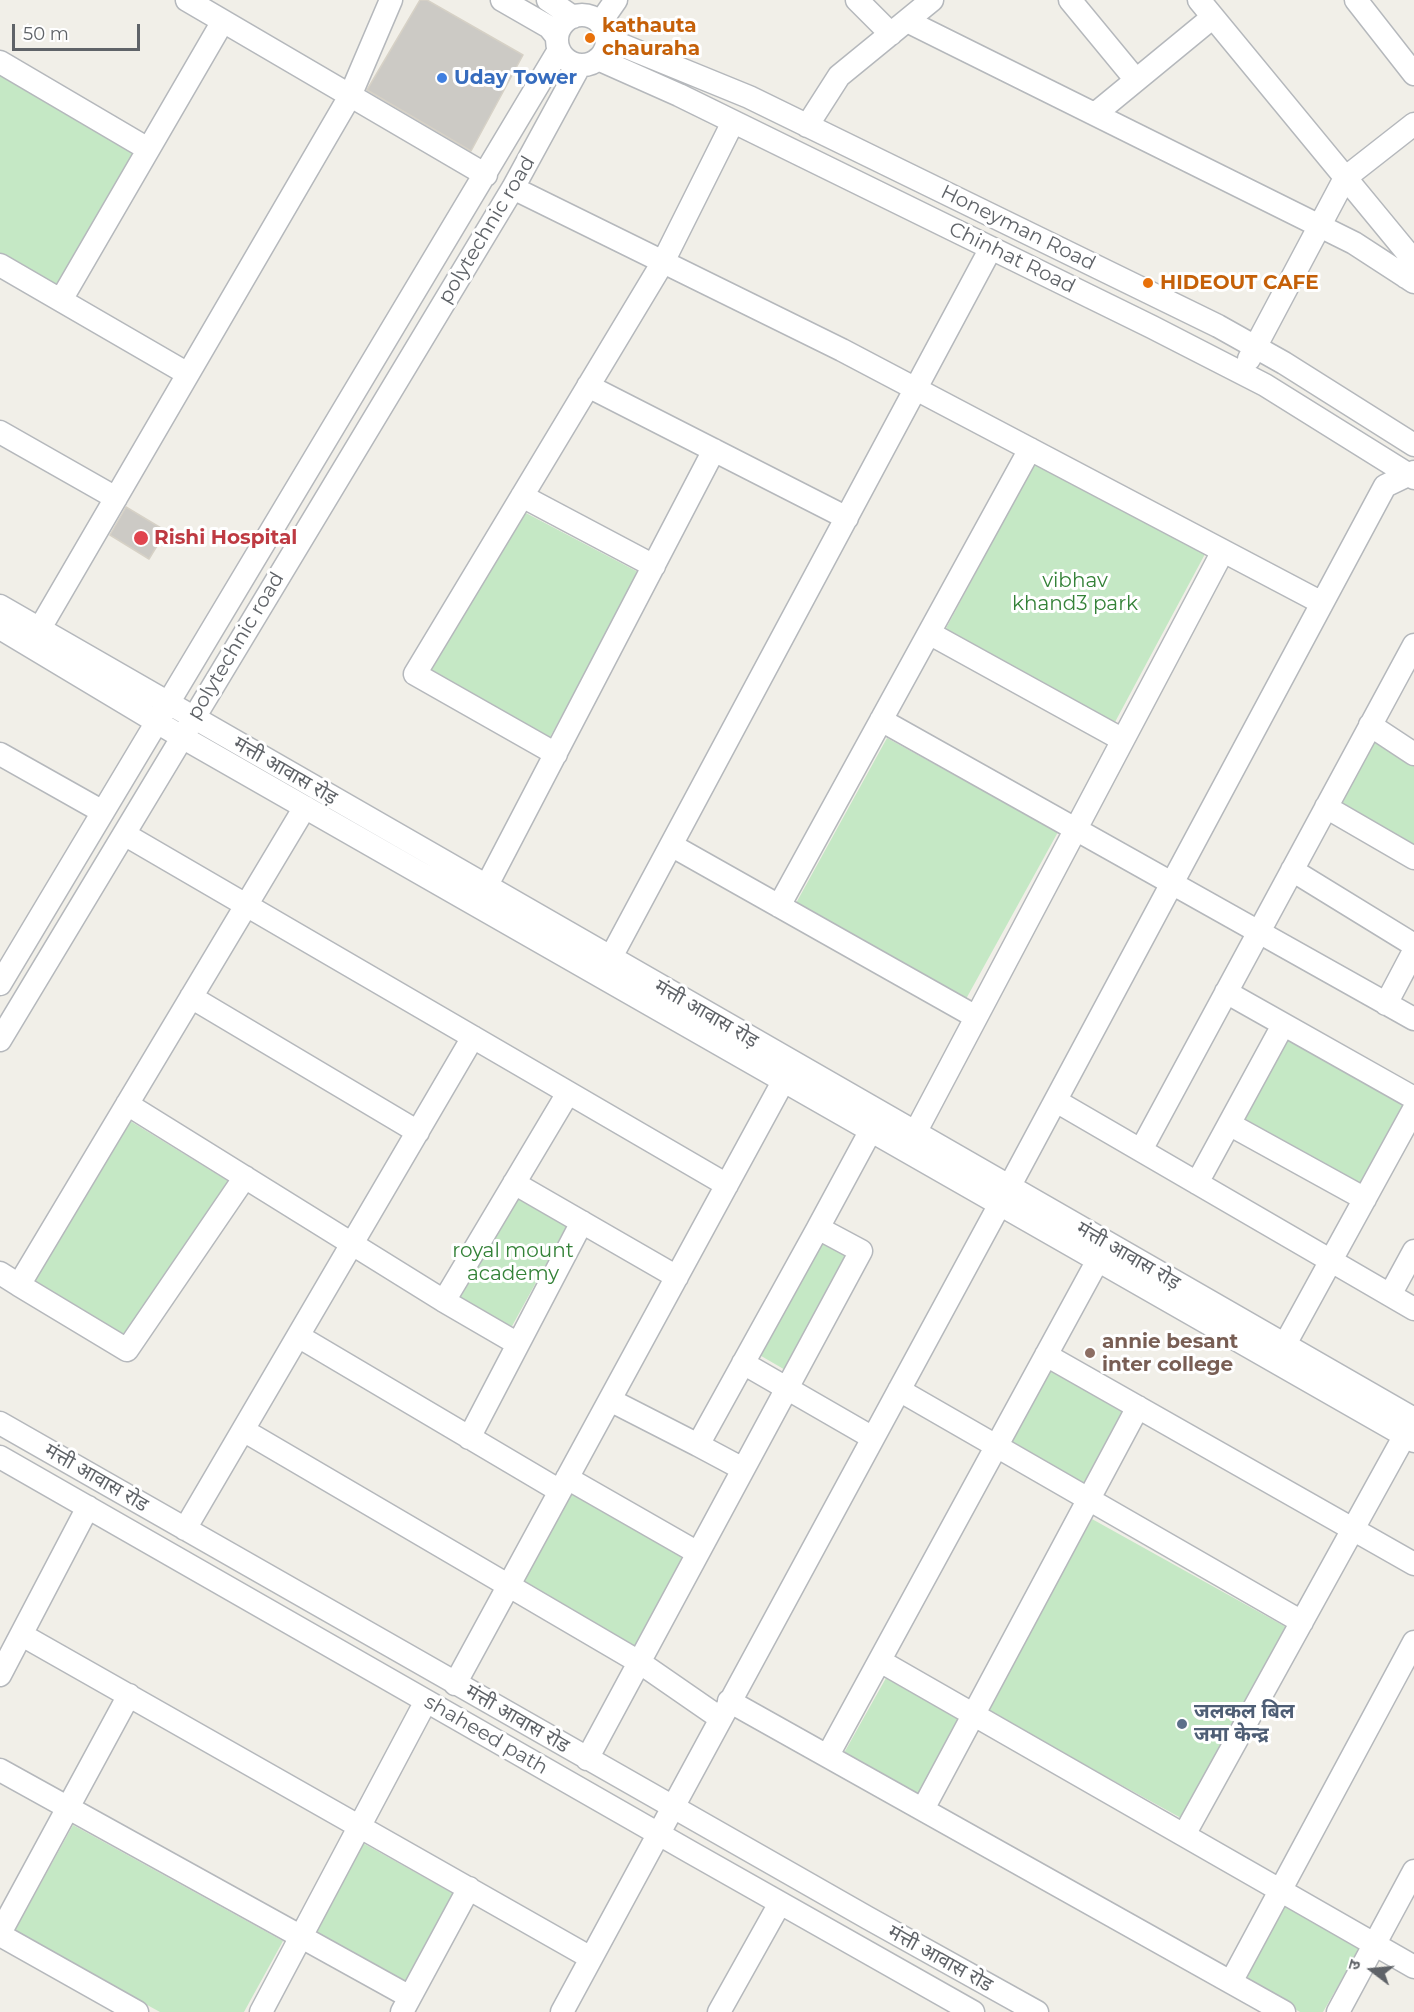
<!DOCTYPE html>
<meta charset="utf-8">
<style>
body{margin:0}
#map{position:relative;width:1414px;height:2012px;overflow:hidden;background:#f1efe8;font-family:Montserrat,"Noto Sans Devanagari",sans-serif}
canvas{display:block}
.north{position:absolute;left:1342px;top:1940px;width:60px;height:60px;-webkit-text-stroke:4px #fff;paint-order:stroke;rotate:286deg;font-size:16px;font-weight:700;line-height:24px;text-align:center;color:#5f6368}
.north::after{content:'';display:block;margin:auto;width:21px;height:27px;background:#5f6368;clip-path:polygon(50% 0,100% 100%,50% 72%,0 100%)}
.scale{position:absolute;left:12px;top:24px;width:128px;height:27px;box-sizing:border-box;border:3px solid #5f6368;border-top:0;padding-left:8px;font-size:18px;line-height:21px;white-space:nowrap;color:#5f6368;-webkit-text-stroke:4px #fff;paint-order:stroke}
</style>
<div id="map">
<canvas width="1414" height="2012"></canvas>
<div class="north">उ</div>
<div class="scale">50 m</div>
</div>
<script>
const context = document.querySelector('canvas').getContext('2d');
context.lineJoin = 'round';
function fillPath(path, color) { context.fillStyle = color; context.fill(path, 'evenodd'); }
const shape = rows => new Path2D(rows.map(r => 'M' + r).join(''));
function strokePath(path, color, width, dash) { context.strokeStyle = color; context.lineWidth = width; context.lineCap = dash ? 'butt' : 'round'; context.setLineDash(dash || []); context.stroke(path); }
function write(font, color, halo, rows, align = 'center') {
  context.font = font + ' Montserrat,"Noto Sans Devanagari",sans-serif'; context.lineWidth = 6; context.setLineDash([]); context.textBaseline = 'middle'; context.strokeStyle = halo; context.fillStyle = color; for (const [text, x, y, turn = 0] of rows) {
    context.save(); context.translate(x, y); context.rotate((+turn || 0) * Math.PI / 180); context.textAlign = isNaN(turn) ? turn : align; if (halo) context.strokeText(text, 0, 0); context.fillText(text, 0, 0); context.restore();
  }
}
fillPath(shape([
 [0,75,135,154,58,288,0,255],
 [1035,462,1205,554,1114,724,944,632],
 [524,512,640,573,549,739,431,671],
 [887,738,1058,832,966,999,795,905],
 [1372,740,1414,766,1414,846,1339,802],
 [1288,1038,1405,1103,1361,1184,1243,1118],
 [127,1119,228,1181,125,1335,33,1281],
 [516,1197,567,1226,511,1328,459,1300],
 [821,1238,852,1255,787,1371,756,1353],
 [1049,1369,1125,1412,1082,1486,1007,1443],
 [573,1490,688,1556,636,1648,521,1582],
 [1092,1519,1286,1627,1181,1818,986,1710],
 [886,1678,961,1721,919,1796,844,1753],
 [73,1825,283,1941,244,2012,160,2012,14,1932],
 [361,1842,454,1894,405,1983,312,1931],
 [1284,1905,1360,1948,1323,2012,1300,2012,1242,1979]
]), '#c5e8c5');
const building = shape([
 [420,0,427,0,523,55,471,151,367,90,420,0],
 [126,507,166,531,149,559,110,535,126,507]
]);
fillPath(building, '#cccac5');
strokePath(building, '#d6d1c6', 1.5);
const minor = shape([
 [187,0,486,175],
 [502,0,549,27,557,37],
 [548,0,573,17],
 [857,0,891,34],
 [1070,0,1136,80],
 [1199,0,1410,256,1406,277],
 [1356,0,1414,74],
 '557 40a25 25 0 1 1 50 0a25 25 0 1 1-50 0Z',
 [907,21,1354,243,1414,282],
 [600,23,616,0],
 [607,39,749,97,1218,326,1284,363,1414,445],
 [598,59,679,95,1152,327,1265,385,1414,478],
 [0,62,148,149],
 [1095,114,1213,17],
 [807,126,839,76,932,0],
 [513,188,842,350,1322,603],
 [0,265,188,374],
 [61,300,223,21],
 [1249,359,1345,178,1414,124],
 [588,386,847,518],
 [0,432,116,498],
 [522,496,654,566],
 [0,606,1414,1419],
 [0,628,182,737,1414,1441],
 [929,633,1123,740],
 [32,642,350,96,391,0],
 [881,720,1414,1019],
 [1370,725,1414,754],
 [0,754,103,812],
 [556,754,415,674,663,262,733,122],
 [1326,807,1414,858],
 [124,834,727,1185],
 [671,845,976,1017],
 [1292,870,1414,945],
 [478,897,486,887,714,450],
 [779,906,1030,449],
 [603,972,991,248],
 [0,984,559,50],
 [1226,992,1414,1098],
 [191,997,418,1132],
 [1386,1004,1414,951],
 [0,1040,513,188,580,65],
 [1056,1101,1414,1309],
 [127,1104,444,1301,518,1344],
 [1229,1124,1365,1199],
 [915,1133,1223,551],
 [1141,1150,1414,645],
 [514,1183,677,1277],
 [1197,1183,1283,1025],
 [818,1228,871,1130],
 [0,1273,19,1285,305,807],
 [19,1285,127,1350,245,1177],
 [1390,1295,1414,1251],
 [444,1301,568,1093],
 [298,1336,560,1491],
 [1046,1355,1414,1564],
 [1278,1357,1414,1109],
 [743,1363,873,1438],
 [899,1390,1302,1622],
 [610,1400,698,1445],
 [0,1423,868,1918,1037,2012],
 [243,1430,639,1662,720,1718],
 [469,1438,582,1222],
 [0,1457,692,1853,973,2012],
 [567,1478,698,1553],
 [185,1529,473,1037],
 [22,1635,591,1958],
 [880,1661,1414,1967],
 [0,1675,88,1507],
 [455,1684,791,1067],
 [729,1701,1284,2012],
 [828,1755,1098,1260],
 [587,1759,861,1251,818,1228,698,1445,743,1469],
 [0,1770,410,1997],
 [923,1809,1138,1407],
 [1184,1835,1405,1435],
 [0,1933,129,1695],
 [0,1935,137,2012],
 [1231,1982,1414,1642],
 [261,2012,426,1701],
 [402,2012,469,1888],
 [562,2012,1000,1204,1385,486,1414,472],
 [719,2012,780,1903],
 [1338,2012,1414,1871]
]);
strokePath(minor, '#b5b8bc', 25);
strokePath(minor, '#fff', 22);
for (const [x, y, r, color] of [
 [590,38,6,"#e8710a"],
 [442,78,6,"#3f7fe0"],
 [1148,283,6,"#e8710a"],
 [141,538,8,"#e0444e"],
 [1090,1353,6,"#8d6e63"],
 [1182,1724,6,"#5c6f8a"]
]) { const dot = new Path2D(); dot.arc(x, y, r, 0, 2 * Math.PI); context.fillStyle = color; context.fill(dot); strokePath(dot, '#fff', 2); }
write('bold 20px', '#c56008', '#fff', [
 ["kathauta",602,26],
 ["chauraha",602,49],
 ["HIDEOUT CAFE",1160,283]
], 'left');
write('bold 20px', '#366cbe', '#fff', [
 ["Uday Tower",454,78]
], 'left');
write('20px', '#5f6368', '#fff', [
 ["Honeyman Road",1018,228,26],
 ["polytechnic road",487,230,-59],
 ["Chinhat Road",1012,258,26],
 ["polytechnic road",236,646,-59],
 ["मंत्ती आवास रोड़",285,771,30],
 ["मंत्ती आवास रोड़",706,1014,30],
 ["मंत्ती आवास रोड़",1128,1256,30],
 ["मंत्ती आवास रोड",96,1478,30],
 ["मंत्ती आवास रोड",517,1719,30],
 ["shaheed path",486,1735,30],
 ["मंत्ती आवास रोड",940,1959,29]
]);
write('bold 20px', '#be3a42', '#fff', [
 ["Rishi Hospital",154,538]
], 'left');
write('20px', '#348238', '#fff', [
 ["vibhav",1075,581],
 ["khand3 park",1075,604],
 ["royal mount",513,1251],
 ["academy",513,1274]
]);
write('bold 20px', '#785e54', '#fff', [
 ["annie besant",1102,1342],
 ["inter college",1102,1365]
], 'left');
write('bold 20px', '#4e5e75', '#fff', [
 ["जलकल बिल",1194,1712],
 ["जमा केन्द्र",1194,1735]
], 'left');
</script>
